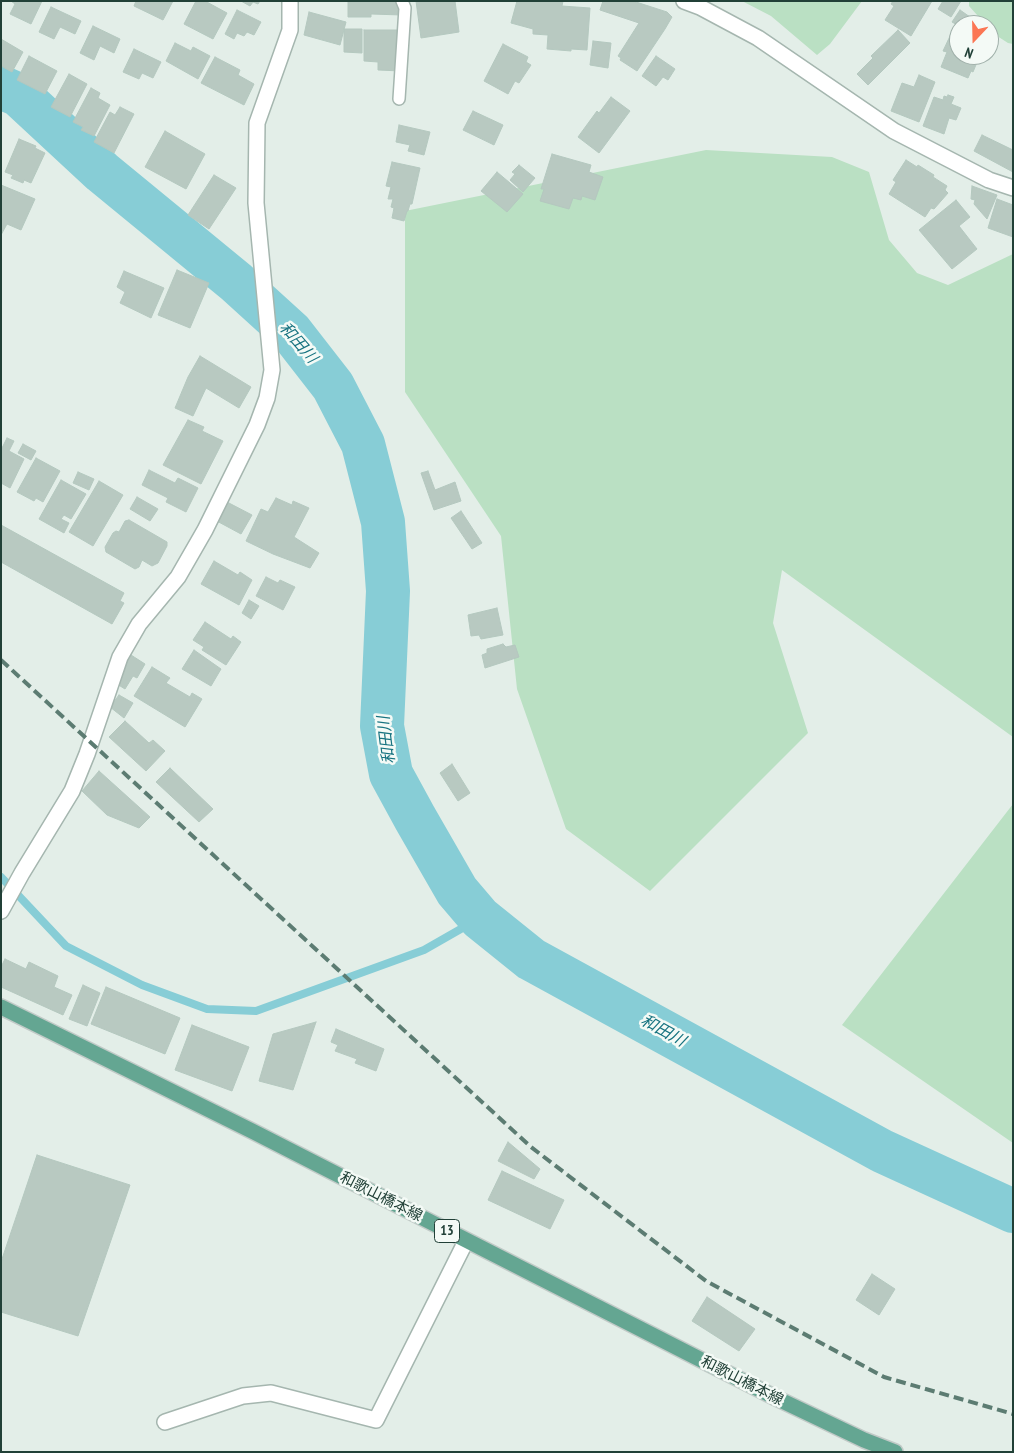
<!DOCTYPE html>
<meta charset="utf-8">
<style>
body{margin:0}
#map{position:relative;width:1014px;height:1453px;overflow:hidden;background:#e3eee8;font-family:"PT Sans Narrow",sans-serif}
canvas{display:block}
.frame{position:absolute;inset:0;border:2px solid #214037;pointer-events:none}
.north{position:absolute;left:949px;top:15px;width:50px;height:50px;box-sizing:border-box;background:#f4faf6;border:1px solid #a0b0aa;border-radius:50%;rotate:201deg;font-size:14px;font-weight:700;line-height:20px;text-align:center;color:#214037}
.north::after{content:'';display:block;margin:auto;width:18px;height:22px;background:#fb7654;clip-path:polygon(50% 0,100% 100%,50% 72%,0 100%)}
</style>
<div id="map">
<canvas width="1014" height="1453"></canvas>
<div class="frame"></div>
<div class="north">N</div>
</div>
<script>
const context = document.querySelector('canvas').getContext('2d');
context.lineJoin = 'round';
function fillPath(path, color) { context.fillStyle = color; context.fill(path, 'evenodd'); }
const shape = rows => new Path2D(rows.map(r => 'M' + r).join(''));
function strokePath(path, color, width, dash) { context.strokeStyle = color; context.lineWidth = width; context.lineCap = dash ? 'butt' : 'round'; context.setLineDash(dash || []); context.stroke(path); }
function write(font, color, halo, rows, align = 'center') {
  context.font = font + ' "PT Sans Narrow","Noto Sans JP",sans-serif'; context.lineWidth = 5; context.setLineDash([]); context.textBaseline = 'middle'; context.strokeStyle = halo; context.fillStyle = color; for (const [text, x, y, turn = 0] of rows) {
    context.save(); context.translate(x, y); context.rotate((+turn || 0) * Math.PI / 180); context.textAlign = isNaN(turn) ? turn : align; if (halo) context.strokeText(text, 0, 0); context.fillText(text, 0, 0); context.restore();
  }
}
fillPath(shape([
 [742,1,862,1,830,44,817,55,771,16],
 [969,1,1013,1,1013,44,1008,43,994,34,989,29,989,25,986,25,969,6],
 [706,150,832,157,869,172,889,240,917,273,948,285,1013,254,1013,737,782,570,773,623,808,733,650,891,566,829,517,689,501,536,405,392,405,211],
 [1013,804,1013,1143,842,1025]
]), '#bae0c3');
strokePath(shape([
 [1,877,66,946,142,985,207,1009,256,1011,424,950,480,918]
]), '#87cdd6', 8);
strokePath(shape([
 [1,87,19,95,102,172,236,282,291,332,333,386,363,444,383,522,388,591,382,726,391,774,415,818,457,891,480,918,531,959,882,1151,1013,1211]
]), '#87cdd6', 44);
const building = shape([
 [11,1,42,1,31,24,10,14,15,4,11,1],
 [136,1,173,1,163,20,134,6,136,1],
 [196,1,205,1,227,13,213,39,184,24,196,1],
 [241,1,260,1,258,4,253,2,250,6,241,1],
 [348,1,403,1,402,15,371,14,371,17,348,17,348,1],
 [416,1,455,1,459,32,421,38,416,1],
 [517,1,563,1,562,6,590,8,587,50,571,49,571,51,547,49,548,35,533,34,533,29,511,23,517,1],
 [603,1,633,1,667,12,672,17,665,29,637,71,620,60,621,58,618,56,639,23,600,10,603,1],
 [893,1,932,1,911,36,885,20,894,6,891,4,893,1],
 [943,1,961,1,951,17,938,9,943,1],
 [51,7,81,21,75,34,60,27,54,39,39,32,51,7],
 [237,10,261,22,254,35,247,32,244,36,237,33,234,39,225,34,237,10],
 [960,10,970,17,964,25,959,25,959,26,952,22,960,10],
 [309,12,346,22,340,45,304,35,309,12],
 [93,26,120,39,114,53,100,46,94,60,80,53,93,26],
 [344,29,362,29,362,53,344,52,344,29],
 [364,30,404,30,401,71,378,70,378,62,364,61,364,30],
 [898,30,910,43,868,85,857,74,873,58,871,56,898,30],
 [951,34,959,38,959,55,980,55,973,72,971,71,968,78,941,67,947,52,943,51,951,34],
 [1,39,23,52,12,72,1,66,1,39],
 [593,41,611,43,608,68,590,65,593,41],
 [175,43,191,51,193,47,210,56,198,79,166,61,175,43],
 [503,44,528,57,526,62,531,65,519,83,515,81,508,94,484,81,503,44],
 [134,49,161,62,153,78,142,73,139,79,123,72,134,49],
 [29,56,57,71,45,94,17,80,29,56],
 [656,56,675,69,668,80,663,77,656,86,642,76,656,56],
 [215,57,240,70,238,75,254,84,244,105,201,83,215,57],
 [69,74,87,84,70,117,51,107,69,74],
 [919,75,935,82,919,122,891,111,902,83,914,87,919,75],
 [91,88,100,93,98,98,110,105,94,136,81,130,83,127,73,122,91,88],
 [948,95,954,97,951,104,961,108,956,120,949,118,944,134,923,126,934,97,943,100,944,96,947,97,948,95],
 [611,97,630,111,599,153,578,137,597,111,599,113,611,97],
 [120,107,134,114,114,153,94,142,110,112,115,115,120,107],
 [473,111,503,125,494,145,463,130,473,111],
 [399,125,430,132,424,155,408,151,410,145,396,142,399,125],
 [165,131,205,154,186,189,145,167,165,131],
 [982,135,1013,150,1013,172,974,151,982,135],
 [19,139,36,146,35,148,45,153,31,183,24,180,23,183,11,178,13,175,5,172,19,139],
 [552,154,591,165,589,172,603,177,595,200,582,196,581,200,573,198,569,209,540,201,544,189,541,189,552,154],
 [906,160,917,167,918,165,934,175,933,177,947,186,945,190,948,193,934,209,931,208,925,217,889,194,896,182,893,180,906,160],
 [392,162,420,168,412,204,410,204,408,211,407,211,404,221,392,218,394,208,391,207,393,199,388,199,391,187,386,186,392,162],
 [519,165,535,178,523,192,510,180,515,174,512,172,519,165],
 [497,172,523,194,507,212,481,191,497,172],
 [214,175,236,188,209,229,188,215,214,175],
 [1,185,35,199,21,230,7,224,1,235,1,185],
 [972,186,997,195,987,219,974,204,975,200,971,199,972,186],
 [997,199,1013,205,1013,237,988,228,997,199],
 [956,200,970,217,959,226,977,249,952,269,919,230,956,200],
 [177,270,209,283,190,328,158,315,177,270],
 [124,271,164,288,151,318,120,303,125,292,117,287,124,271],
 [200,356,251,387,239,408,206,388,193,416,175,408,188,377,200,356],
 [188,420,204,427,202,431,223,441,201,484,163,465,188,420],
 [7,438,14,441,9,451,24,459,10,488,1,483,1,450,7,438],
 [23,444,36,451,31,460,18,453,23,444],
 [36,458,60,471,43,502,36,498,34,501,17,492,36,458],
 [149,470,175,483,178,478,198,488,186,512,166,502,168,498,142,485,149,470],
 [428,471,435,490,455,482,461,501,434,510,421,473,428,471],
 [78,472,94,479,89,490,73,483,78,472],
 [61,480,86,494,71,519,64,515,61,519,69,523,64,533,39,519,61,480],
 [99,481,123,495,93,546,69,532,99,481],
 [137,497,158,509,150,521,130,509,137,497],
 [276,498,292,505,293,501,309,508,294,537,319,553,310,568,273,554,246,541,261,509,268,512,276,498],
 [227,502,252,515,241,534,215,520,227,502],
 [461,511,482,543,472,549,451,518,461,511],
 [129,520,167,542,167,546,158,563,152,566,142,560,139,567,135,569,106,552,105,547,113,533,116,531,119,532,125,521,129,520],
 [1,525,124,593,120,601,124,603,112,624,1,562,1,525],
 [214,561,238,575,240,572,252,580,239,605,201,584,214,561],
 [266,577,278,583,280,580,295,587,283,610,256,596,266,577],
 [249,600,259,606,251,619,242,613,249,600],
 [497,608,503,635,481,639,479,635,471,636,468,615,497,608],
 [205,622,231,639,233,636,241,642,226,665,202,650,204,647,193,640,205,622],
 [503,644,506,647,515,645,519,657,485,668,482,655,487,653,487,649,503,644],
 [194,650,221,669,211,686,182,669,194,650],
 [131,655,145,664,137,678,133,676,125,689,117,684,124,671,123,669,131,655],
 [152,667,170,678,166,683,190,697,192,693,202,699,185,727,134,696,152,667],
 [119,695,133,703,124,718,110,707,119,695],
 [125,721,149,743,153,740,165,751,146,771,109,737,125,721],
 [452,764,470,793,458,801,440,773,452,764],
 [170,768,213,809,199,822,156,782,170,768],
 [99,771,150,817,139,828,107,815,82,791,99,771],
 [5,959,26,969,29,962,58,976,54,987,72,995,63,1015,1,987,1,967,5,959],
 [83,985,100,993,87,1026,69,1019,83,985],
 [106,987,180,1018,165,1054,91,1024,106,987],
 [316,1022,293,1090,259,1081,273,1034,316,1022],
 [192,1025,249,1047,232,1091,175,1070,192,1025],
 [336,1029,384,1049,376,1071,355,1063,357,1059,335,1051,338,1045,331,1042,336,1029],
 [508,1142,540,1169,534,1179,498,1161,508,1142],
 [37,1155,130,1185,78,1336,1,1312,1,1262,37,1155],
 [502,1171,564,1200,550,1229,488,1200,502,1171],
 [872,1274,895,1289,879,1315,856,1300,872,1274],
 [707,1297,755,1329,739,1351,692,1321,707,1297]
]);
fillPath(building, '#b8c9c1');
strokePath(building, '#b4c8bf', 1);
const service = shape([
 [399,99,405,8,402,1]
]);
const minor = shape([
 [1,911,22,873,72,791,87,754,120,657,139,624,178,577,205,530,257,425,267,398,272,370,256,203,257,123,290,30,290,1],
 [165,1422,243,1396,271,1393,376,1420,466,1241]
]);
const tertiary = shape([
 [684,1,700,7,758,38,894,131,989,180,1013,188]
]);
const primary = shape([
 [1,1007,252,1131,776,1398,864,1440,895,1452]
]);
strokePath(service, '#a5b6af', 14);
strokePath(minor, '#a5b6af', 18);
strokePath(tertiary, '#a5b6af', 18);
strokePath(primary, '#c1cac7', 18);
strokePath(service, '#fff', 11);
strokePath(minor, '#fff', 15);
strokePath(tertiary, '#fff', 15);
strokePath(primary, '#64a692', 15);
strokePath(shape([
 [1,660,531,1147,706,1281,884,1377,1013,1414]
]), '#5c7c72', 4, [10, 5]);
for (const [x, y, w] of [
 [447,1231,25]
]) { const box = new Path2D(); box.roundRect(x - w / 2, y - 11.5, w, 23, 4); context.fillStyle = '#f4faf6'; context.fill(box); strokePath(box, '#214037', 1); }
write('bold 14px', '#214037', null, [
 ["13",447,1231]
]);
write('15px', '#214037', '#f4faf6', [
 ["和歌山橋本線",381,1197,27],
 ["和歌山橋本線",742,1381,27]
]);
write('italic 16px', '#177380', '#f4faf6', [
 ["和田川",298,343,49],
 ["和田川",387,740,-97],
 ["和田川",663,1031,29]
]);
</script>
